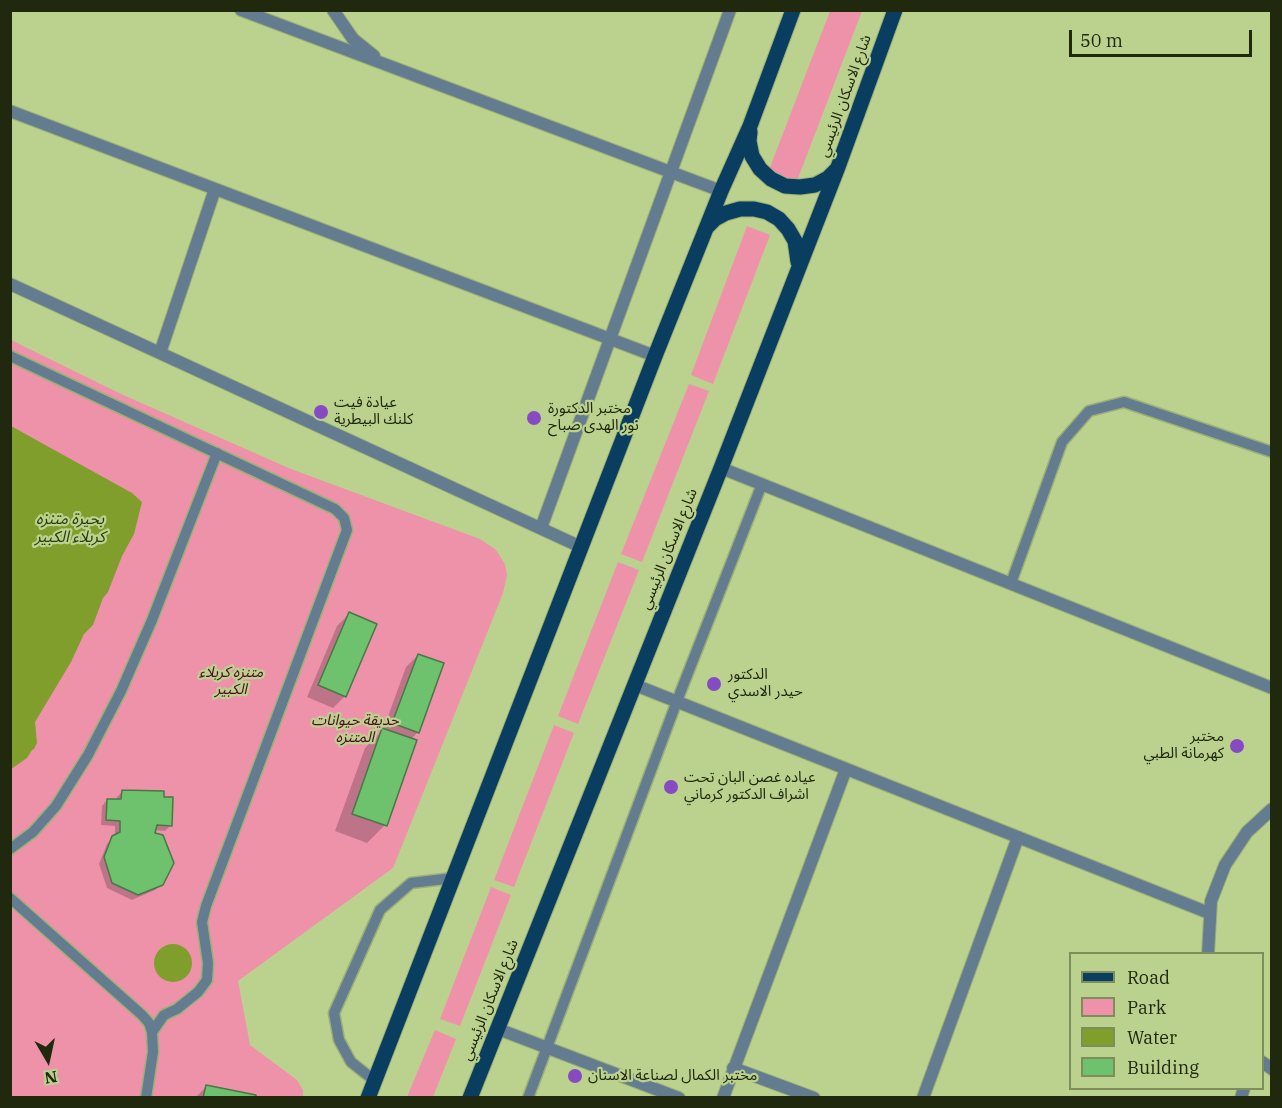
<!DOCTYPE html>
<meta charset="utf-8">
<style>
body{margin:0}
#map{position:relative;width:1282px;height:1108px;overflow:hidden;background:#bbd28f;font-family:"IBM Plex Serif",serif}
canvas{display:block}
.frame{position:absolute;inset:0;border:12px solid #20280d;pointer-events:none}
.legend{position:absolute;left:1069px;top:952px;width:195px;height:138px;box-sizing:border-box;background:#bbd28f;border:2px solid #7d8e5b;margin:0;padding:8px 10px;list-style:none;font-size:18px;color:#20280d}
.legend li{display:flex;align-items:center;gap:12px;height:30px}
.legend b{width:30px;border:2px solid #7d8e5b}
.north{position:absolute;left:18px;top:1030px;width:60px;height:60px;-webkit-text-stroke:4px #bbd28f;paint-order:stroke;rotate:171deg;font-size:16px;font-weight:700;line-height:24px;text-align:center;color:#20280d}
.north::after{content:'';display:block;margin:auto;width:21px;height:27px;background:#20280d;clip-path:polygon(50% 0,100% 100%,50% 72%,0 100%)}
.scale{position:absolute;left:1069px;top:30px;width:183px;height:27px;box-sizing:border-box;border:3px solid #20280d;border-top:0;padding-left:8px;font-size:18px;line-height:21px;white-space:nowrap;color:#20280d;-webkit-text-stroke:4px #bbd28f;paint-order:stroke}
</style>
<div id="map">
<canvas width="1282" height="1108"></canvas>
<div class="frame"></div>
<ul class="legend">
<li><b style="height:8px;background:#093e60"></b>Road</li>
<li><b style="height:16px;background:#ee92aa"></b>Park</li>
<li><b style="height:16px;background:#7f9e2c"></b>Water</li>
<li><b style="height:16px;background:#6ec16d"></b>Building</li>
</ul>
<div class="north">N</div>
<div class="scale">50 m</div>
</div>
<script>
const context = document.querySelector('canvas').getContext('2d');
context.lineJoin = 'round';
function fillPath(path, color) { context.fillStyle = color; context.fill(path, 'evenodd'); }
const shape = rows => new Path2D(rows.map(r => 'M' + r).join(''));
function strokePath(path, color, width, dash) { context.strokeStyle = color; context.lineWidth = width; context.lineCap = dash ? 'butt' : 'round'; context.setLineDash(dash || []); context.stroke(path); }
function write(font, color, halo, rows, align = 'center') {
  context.font = font + ' "IBM Plex Serif","Noto Sans Arabic",serif'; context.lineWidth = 4.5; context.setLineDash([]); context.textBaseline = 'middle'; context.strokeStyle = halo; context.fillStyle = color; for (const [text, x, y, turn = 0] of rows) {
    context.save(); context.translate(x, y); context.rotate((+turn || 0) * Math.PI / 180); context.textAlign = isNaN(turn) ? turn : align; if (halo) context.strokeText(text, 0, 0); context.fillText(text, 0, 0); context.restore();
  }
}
fillPath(shape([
 [830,11,862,11,792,194,764,183],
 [747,226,770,235,713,384,691,375],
 [11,340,121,394,291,469,480,539,496,550,505,564,507,575,503,593,393,868,238,981,250,1045,297,1080,303,1090,303,1097,11,1097],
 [689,384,709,391,642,562,621,554],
 [618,562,639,570,578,724,558,716],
 [554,725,574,733,514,887,494,880],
 [491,887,511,895,460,1026,440,1019],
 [435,1030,456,1039,433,1097,407,1097]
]), '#ee92aa');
fillPath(shape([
 [11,426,132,493,142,502,134,534,122,556,108,592,103,598,93,625,84,634,71,662,35,722,37,743,34,749,32,750,27,758,11,769],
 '154 963a19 19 0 1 1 38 0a19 19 0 1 1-38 0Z'
]), '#7f9e2c');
fillPath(shape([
 [349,614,345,696,333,708,307,697,337,626],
 [418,655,418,732,410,740,385,825,367,843,335,831,365,748,383,730,406,667],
 [122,792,171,825,165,831,154,830,162,884,155,890,132,900,107,888,99,864,107,844,115,836,115,826,101,825,102,806,107,800,117,801,117,797],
 [207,1086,254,1098,195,1098]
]), '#0003');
const building = shape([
 [349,612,377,624,346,697,318,685,349,612],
 [418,654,444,663,419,733,392,723,418,654],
 [382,728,417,740,387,826,352,814,382,728],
 [122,790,164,791,164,797,173,797,172,826,157,825,155,833,163,835,174,863,163,885,138,895,112,883,104,857,112,836,120,832,120,821,106,820,107,799,121,799,122,790],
 [206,1085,256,1095,256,1098,203,1098,206,1085]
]);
fillPath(building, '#6ec16d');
strokePath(building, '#477846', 1.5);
const service = shape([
 [10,356,335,509,344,518,347,530,206,906,202,922,208,963,207,980,198,992,177,1009,164,1015,152,1032],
 [1011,583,1062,442,1089,411,1124,402,1272,452],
 [10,849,33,832,56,806,88,755,121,691,152,620,217,453],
 [10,898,142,1015,149,1023,152,1032,153,1052,146,1098],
 [375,1081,351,1062,339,1040,334,1013,380,910,411,883,453,878],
 [528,1098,677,701,762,484]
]);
const minor = shape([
 [241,10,721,191],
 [333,10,353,39,374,56],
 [10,111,655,356],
 [10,284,581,547],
 [160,353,215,189],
 [721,468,1272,688],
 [541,528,730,10],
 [635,685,1209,913],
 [1208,954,1211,901,1225,865,1247,832,1272,809],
 [498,1029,679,1098],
 [1262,1062,1272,1069],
 [733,1068,814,1098],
 [723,1098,846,769],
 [923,1098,1018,837],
 [1241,1098,1244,1088]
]);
const primary = shape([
 [750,132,749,141,752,156,760,169,771,179,785,186,800,187,815,185,828,178,836,170],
 [707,227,715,219,726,213,740,209,754,209,767,212,779,219,788,229,795,241,798,262],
 [368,1098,655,356,721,191,750,126,793,10],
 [470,1098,721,468,838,167,895,10]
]);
strokePath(service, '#9cb075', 13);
strokePath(minor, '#9cb075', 14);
strokePath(primary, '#9cb075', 17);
strokePath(service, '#647c90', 10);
strokePath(minor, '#647c90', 12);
strokePath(primary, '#093e60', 15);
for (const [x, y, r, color] of [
 [321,412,8,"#864bc2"],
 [534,418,8,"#864bc2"],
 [714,684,8,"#864bc2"],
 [1237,746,8,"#864bc2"],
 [671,787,8,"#864bc2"],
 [575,1076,8,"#864bc2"]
]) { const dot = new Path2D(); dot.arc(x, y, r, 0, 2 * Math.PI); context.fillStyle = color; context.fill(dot); strokePath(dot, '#bbd28f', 2); }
write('15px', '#20280d', '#bbd28f', [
 ["شارع الاسكان الرئيسي",845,96,-70],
 ["شارع الاسكان الرئيسي",669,549,-68],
 ["شارع الاسكان الرئيسي",490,1000,-68]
]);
write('15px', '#20280d', '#bbd28f', [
 ["عيادة فيت",334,403],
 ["كلنك البيطرية",334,420],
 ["مختبر الدكتورة",548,409],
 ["نور الهدى صباح",548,426],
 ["الدكتور",728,675],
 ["حيدر الاسدي",728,692],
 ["مختبر",1224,737,"right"],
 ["كهرمانة الطبي",1224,754,"right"],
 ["عياده غصن البان تحت",684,778],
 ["اشراف الدكتور كرماني",684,795],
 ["مختبر الكمال لصناعة الاسنان",588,1076]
], 'left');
write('italic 15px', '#510925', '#bbd28f', [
 ["متنزه كربلاء",231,673],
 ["الكبير",231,690],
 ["حديقة حيوانات",355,721],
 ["المتنزه",355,738]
]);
write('italic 16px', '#2e3b0d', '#bbd28f', [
 ["بحيرة متنزه",70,519],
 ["كربلاء الكبير",70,537]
]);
</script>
